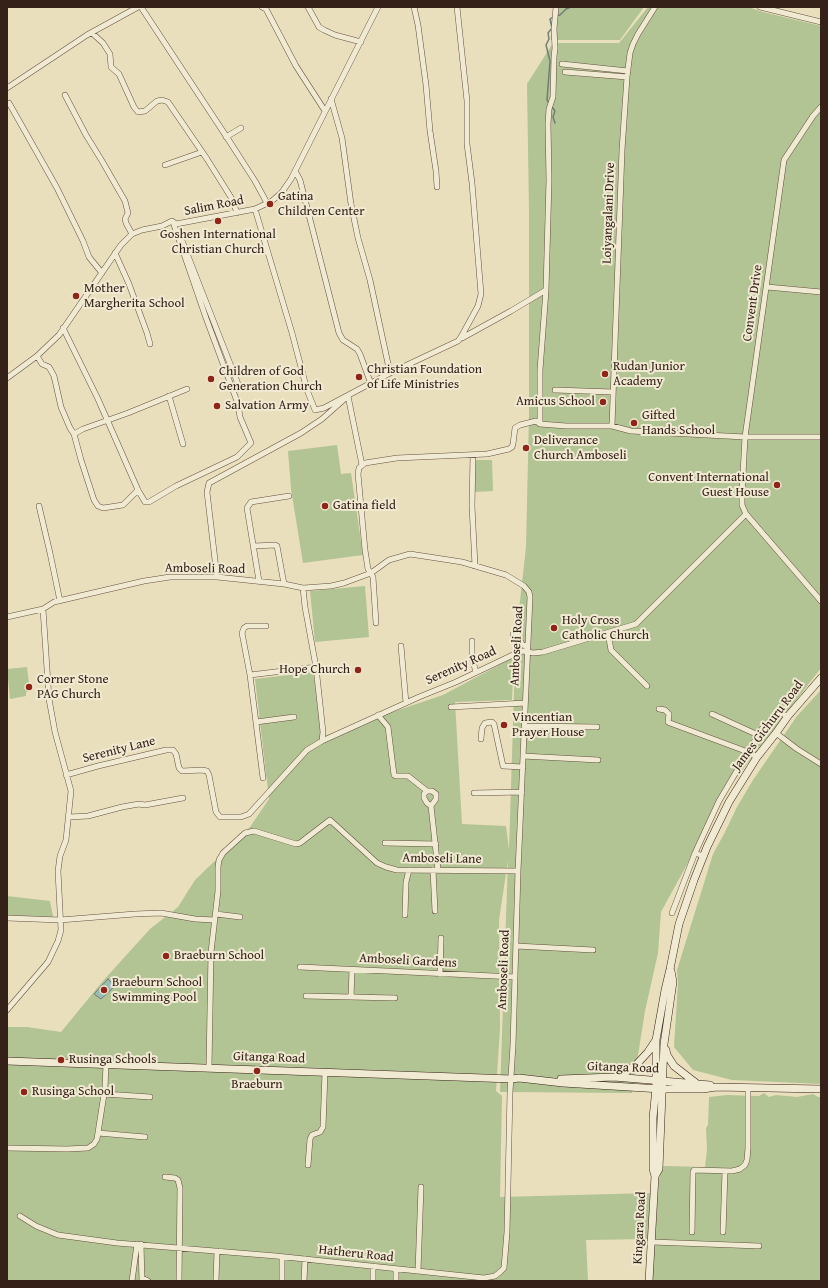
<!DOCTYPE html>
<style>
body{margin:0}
#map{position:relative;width:828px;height:1288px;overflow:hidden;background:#eadfbc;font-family:"Gentium Book Plus",serif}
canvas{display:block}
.frame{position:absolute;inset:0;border:8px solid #362119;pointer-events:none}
</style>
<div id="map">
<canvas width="828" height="1288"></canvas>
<div class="frame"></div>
</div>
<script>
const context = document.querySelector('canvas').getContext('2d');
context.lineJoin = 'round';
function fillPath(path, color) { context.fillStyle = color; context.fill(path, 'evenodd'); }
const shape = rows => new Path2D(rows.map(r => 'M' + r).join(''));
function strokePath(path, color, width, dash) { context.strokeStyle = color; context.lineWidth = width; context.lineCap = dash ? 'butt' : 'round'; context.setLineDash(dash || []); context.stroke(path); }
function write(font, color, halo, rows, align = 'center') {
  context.font = font + ' "Gentium Book Plus",serif'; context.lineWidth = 4; context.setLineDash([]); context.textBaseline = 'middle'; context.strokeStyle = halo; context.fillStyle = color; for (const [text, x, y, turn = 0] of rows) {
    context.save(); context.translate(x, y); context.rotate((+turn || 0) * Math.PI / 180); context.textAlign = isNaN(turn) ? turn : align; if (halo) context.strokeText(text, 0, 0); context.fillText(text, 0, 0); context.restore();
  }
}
fillPath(shape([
 [556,7,644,7,620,40,551,40],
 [648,7,748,7,763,12,821,26,821,668,733,782,708,824,696,848,661,912,658,953,645,1011,632,1093,500,1092,508,860,499,920,500,1028,496,1091,502,1096,500,1197,650,1193,648,1239,586,1240,588,1281,7,1281,7,1027,27,1027,61,1032,102,982,150,929,178,907,195,880,250,827,269,799,255,679,313,672,325,736,348,727,443,695,514,657,512,700,455,702,462,824,506,826,509,850,515,660,519,610,526,547,529,415,529,212,527,84,553,43,619,43],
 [337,445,341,474,351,473,363,555,303,563,291,489,288,451],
 [474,460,492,460,493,491,475,492],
 [365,586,369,637,315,642,310,591],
 [27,667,30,691,26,692,26,696,10,699,7,669],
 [821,690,821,1084,732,1080,693,1070,674,1047,678,984,677,970,713,854,724,834,737,807,753,780,797,716],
 [7,896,50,901,54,921,7,921],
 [764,1093,769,1097,776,1095,797,1097,813,1094,818,1097,821,1097,821,1281,652,1281,659,1179,663,1166,705,1167,707,1150,706,1128,708,1125,709,1097,727,1095,759,1096]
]), '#b2c394');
const water = shape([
 [108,979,115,986,101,999,94,994,108,979]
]);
fillPath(water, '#99bcb7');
strokePath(water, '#717e78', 1);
strokePath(shape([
 [556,16,560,15,566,9,571,7],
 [549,103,547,100,550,61,546,45,549,39,548,33,552,28,550,19,553,17],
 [552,107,555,111,553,117,555,123]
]), '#717e78', 1.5);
const minor = shape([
 [141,7,228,139,255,181,267,203],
 [262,7,266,9,296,66,325,111],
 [308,7,319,27,324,30,335,35,361,42],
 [414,7,418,25,426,85,430,131,436,171,437,187],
 [760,7,821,22],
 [92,33,103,43,110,54,111,67,119,74,134,107,138,112,145,111,157,101,162,100,168,102,207,159,232,199,237,213],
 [562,64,628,71],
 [565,72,627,77],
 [7,88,87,35,138,7],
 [65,95,86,135,102,161,125,201,128,213,125,219,126,223,132,234],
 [331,99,342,138,351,204,358,238,370,280,390,373],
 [9,103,57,188,83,241,89,257,102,273],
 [821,107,813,116,784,160,745,437,742,493,742,505,746,514,821,601],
 [226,137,241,128],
 [165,165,202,152],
 [295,171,300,180,339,333,343,340,357,349,360,354,371,384],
 [255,209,292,333,307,390,315,410,324,408,390,373,458,341,461,337,478,306,481,294,472,183,467,144,467,101,457,7],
 [179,233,238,384],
 [115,253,129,284,147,333,150,344],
 [767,287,821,292],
 [63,328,98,399,138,490,145,502,149,502,176,486,237,457,251,443,240,417,238,404,206,318,173,222],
 [462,338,511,311,546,290],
 [37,356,42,364,49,367,54,376,61,407,70,428,74,434,81,460,94,500,98,506,103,508,123,505,138,490],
 [7,378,37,356,59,335,121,245,132,234,142,230,162,226,172,221,176,224,255,209,272,201,282,192,291,179,378,7],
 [555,390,613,392],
 [169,396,183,444],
 [540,424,540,370,546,290,549,180,548,124,549,109,553,97,554,57,555,48,554,29,556,7],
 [612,426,622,150,627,77,630,53,633,44,638,34,655,7],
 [74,434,83,429,128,413,187,389],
 [473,455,472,506,475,566],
 [39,506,50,553,60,601],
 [254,546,275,545,277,546,284,584],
 [217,577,207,492,209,483,301,433,322,419,348,396,362,465],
 [259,581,247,508,251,502,289,496],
 [303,588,305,607,316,667,323,732,322,741],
 [7,617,43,609,54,602,144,581,170,577,217,577,284,584,303,588,331,586,344,583,371,573,389,560,410,554,462,562,506,575,524,586,529,592,530,597,518,871,513,1045,510,1092,507,1232,504,1268,500,1272,495,1276,484,1278,465,1276,276,1256,117,1243,58,1235,36,1226,20,1216],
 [376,623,373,577,368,569,365,550,358,474,359,468,365,463,397,458,487,454,509,449,512,447,513,444,515,428,520,425,536,421,540,424,566,426,612,426,631,431,745,437,821,437],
 [608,633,611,650,647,686],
 [513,634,518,636,522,644,527,647],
 [472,641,472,658,476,672],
 [401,646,406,703],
 [250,675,316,667],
 [451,707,525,703],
 [659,709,665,710,669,714,668,722,670,723,748,752,719,801,695,853],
 [712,714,758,735],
 [378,715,388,727,394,775,396,776,408,776,427,791],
 [256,722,294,717],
 [524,726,597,727],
 [776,733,797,749,821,764],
 [481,739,482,728,485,723,492,722,494,724,503,766,523,767],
 [523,756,598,760],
 [757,757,748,752,762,729,776,714,780,713,788,716],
 [66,775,98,766,166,750,173,750,176,754,179,768,182,771,202,770,207,771,209,775,216,812,220,817,241,817,249,814,307,750,322,741,419,697,456,682,519,652,523,651,533,653,543,652,636,624,746,514],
 [263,778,250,675,242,633,244,628,247,626,266,626],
 [474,793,522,792],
 [431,806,427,803,424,798,424,794,427,791,432,791,436,794,436,799,431,806,438,870],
 [69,817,88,816,122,807,139,804,145,805,183,798],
 [385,843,436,844],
 [433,870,435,911],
 [672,913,695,853,703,856],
 [216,914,240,917],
 [405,915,406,882,409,870],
 [7,918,60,920,135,914,161,913,195,919,214,920],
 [516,946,593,950],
 [300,967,515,977],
 [440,974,441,938],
 [306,996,395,998],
 [351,997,352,970],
 [7,1010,48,962,58,941,61,930,58,871,60,856,66,840,71,791,55,732,49,699,43,609],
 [209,1067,211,952,218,891,218,867,219,860,223,853,245,833,254,831,296,844,300,843,330,820,377,863,386,867,397,870,518,871],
 [104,1094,150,1097],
 [98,1133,145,1137],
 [7,1148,67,1149,88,1148,94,1144,97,1139,105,1088,106,1064],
 [308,1165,310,1139,312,1135,320,1132,323,1127,325,1072],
 [165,1177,175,1178,178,1180,180,1188,179,1281],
 [692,1232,693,1172,694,1170,732,1171,740,1169,745,1165,747,1160,748,1148,748,1088],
 [723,1232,725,1171],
 [652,1242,759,1246],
 [141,1244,142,1281],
 [418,1271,421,1187],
 [142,1278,148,1281],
 [132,1281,137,1244],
 [216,1281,217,1251],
 [282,1281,282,1257],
 [304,1281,305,1259],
 [373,1281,373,1266],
 [396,1281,396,1269]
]);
const secondary = shape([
 [666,1050,667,1055,674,1066,696,1083],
 [7,1061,512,1079,519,1078,563,1083,661,1089,703,1089,716,1087,821,1089],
 [616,1077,623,1074,636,1065,648,1052,656,1040],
 [561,1079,614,1077,710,1085],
 [655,1176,659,1169,664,1044,673,982,671,971],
 [649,1281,655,1176,653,1169,653,1118,656,1088,656,1040,665,990,670,969,679,924,694,880,707,847,729,802,757,757,776,733,788,716,821,678]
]);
strokePath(minor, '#635042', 6);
strokePath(secondary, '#362119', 8);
strokePath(minor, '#f1ead3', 5);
strokePath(secondary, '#f1ead3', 7);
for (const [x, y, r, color] of [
 [270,204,4,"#8f2418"],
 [218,221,4,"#8f2418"],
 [76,296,4,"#8f2418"],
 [605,374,4,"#8f2418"],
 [359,377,4,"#8f2418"],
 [211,379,4,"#8f2418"],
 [603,402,4,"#8f2418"],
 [217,406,4,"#8f2418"],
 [634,423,4,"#8f2418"],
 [526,448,4,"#8f2418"],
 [777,485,4,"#8f2418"],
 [325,506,4,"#8f2418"],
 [554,628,4,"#8f2418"],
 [358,670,4,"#8f2418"],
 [29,687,4,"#8f2418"],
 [504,725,4,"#8f2418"],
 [166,956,4,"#8f2418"],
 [104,990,4,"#8f2418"],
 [61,1060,4,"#8f2418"],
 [257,1071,4,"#8f2418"],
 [24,1092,4,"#8f2418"]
]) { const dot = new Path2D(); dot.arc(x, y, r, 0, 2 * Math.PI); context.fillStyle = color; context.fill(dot); strokePath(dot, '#f1ead3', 1.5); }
write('13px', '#362119', '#f1ead3', [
 ["Gatina",278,197],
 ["Children Center",278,212],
 ["Goshen International",218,235,"center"],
 ["Christian Church",218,250,"center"],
 ["Mother",84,289],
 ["Margherita School",84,304],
 ["Rudan Junior",613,367],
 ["Academy",613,382],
 ["Christian Foundation",367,370],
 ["of Life Ministries",367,385],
 ["Children of God",219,372],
 ["Generation Church",219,387],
 ["Amicus School",595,402,"right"],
 ["Salvation Army",225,406],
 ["Gifted",642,416],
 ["Hands School",642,431],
 ["Deliverance",534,441],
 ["Church Amboseli",534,456],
 ["Convent International",769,478,"right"],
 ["Guest House",769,493,"right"],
 ["Gatina field",333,506],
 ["Holy Cross",562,621],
 ["Catholic Church",562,636],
 ["Hope Church",350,670,"right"],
 ["Corner Stone",37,680],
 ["PAG Church",37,695],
 ["Vincentian",512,718],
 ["Prayer House",512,733],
 ["Braeburn School",174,956],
 ["Braeburn School",112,983],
 ["Swimming Pool",112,998],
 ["Rusinga Schools",69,1060],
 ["Braeburn",257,1085,"center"],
 ["Rusinga School",32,1092]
], 'left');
write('13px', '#362119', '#f1ead3', [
 ["Salim Road",214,206,-11],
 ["Loiyangalani Drive",609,213,-88],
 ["Convent Drive",753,303,-82],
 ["Amboseli Road",205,569,1],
 ["Amboseli Road",517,646,-87],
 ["Serenity Road",461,666,-24],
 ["James Gichuru Road",768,726,-53],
 ["Serenity Lane",119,750,-14],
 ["Amboseli Lane",442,859,1],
 ["Amboseli Gardens",408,961,3],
 ["Amboseli Road",504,970,-88],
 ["Gitanga Road",269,1058,2],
 ["Gitanga Road",623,1068,2],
 ["Kingara Road",640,1228,-87],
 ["Hatheru Road",356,1254,6]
]);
</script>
